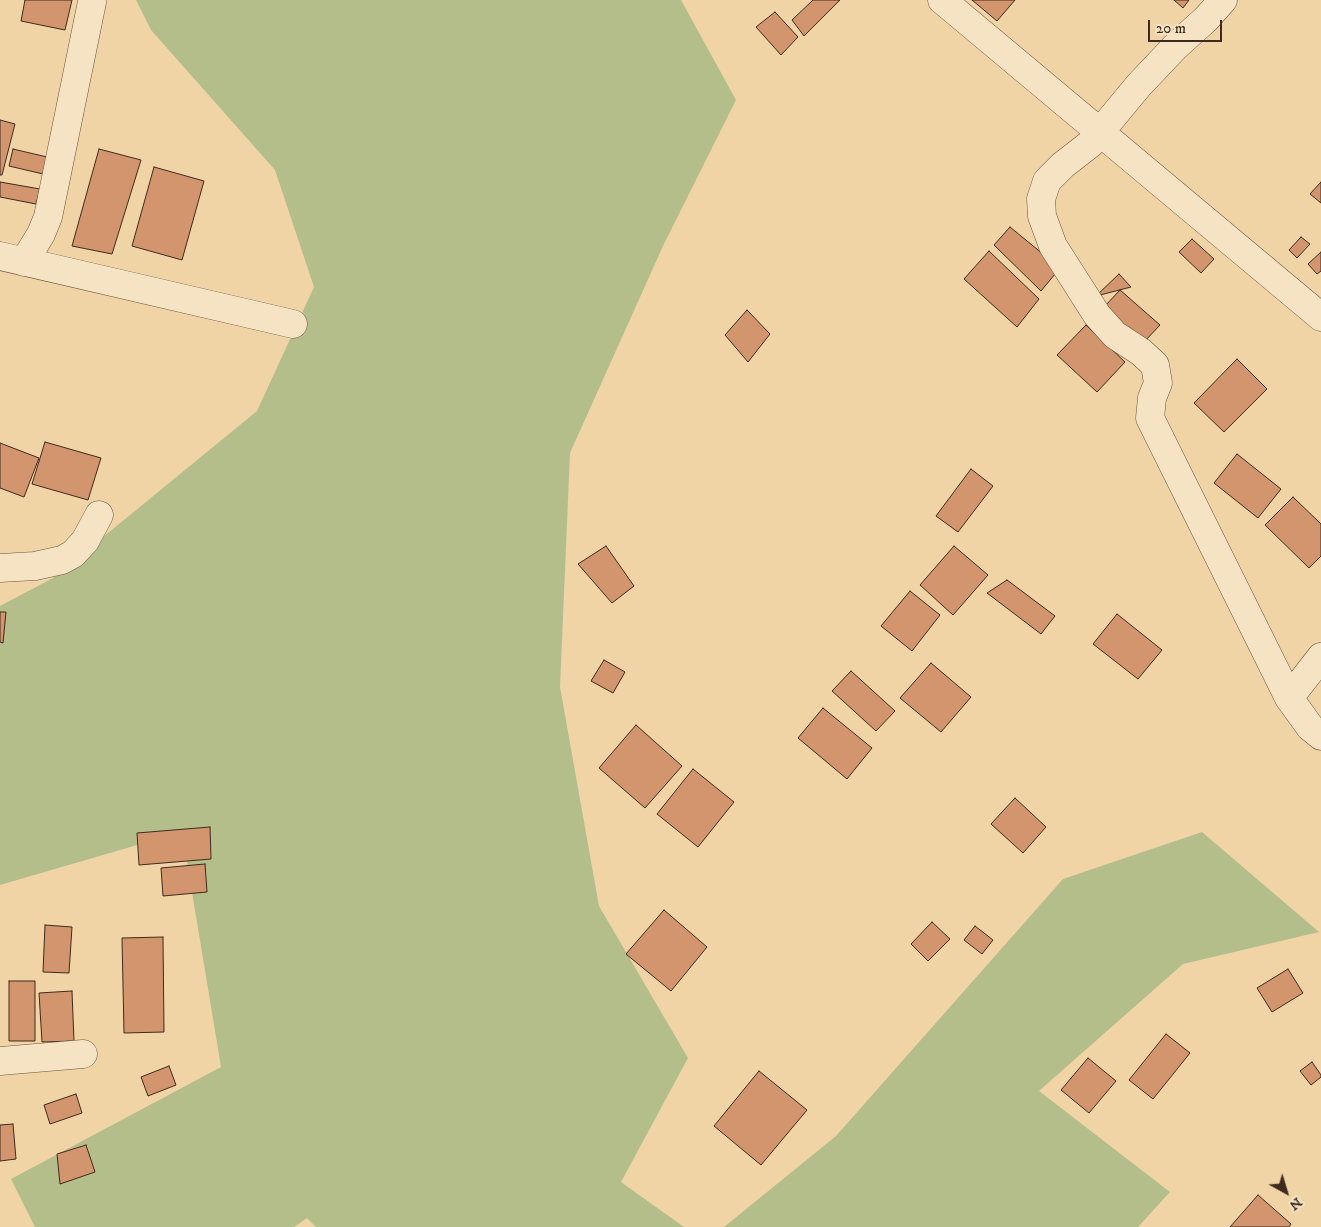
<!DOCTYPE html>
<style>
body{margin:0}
#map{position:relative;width:1321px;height:1227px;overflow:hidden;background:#f0d4a5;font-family:"IM FELL DW Pica",serif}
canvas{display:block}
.north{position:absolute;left:1261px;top:1167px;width:50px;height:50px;-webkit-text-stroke:4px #f5e3c4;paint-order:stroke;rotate:141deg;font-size:14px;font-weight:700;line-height:20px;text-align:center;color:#3e2a1e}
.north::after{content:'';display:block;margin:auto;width:18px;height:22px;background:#3e2a1e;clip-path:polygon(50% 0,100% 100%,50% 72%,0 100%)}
.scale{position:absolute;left:1148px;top:20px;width:74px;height:22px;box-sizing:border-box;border:2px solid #3e2a1e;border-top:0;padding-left:6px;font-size:15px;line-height:18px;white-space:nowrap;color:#3e2a1e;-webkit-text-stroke:4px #f5e3c4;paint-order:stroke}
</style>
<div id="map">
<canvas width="1321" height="1227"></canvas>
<div class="north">N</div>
<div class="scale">20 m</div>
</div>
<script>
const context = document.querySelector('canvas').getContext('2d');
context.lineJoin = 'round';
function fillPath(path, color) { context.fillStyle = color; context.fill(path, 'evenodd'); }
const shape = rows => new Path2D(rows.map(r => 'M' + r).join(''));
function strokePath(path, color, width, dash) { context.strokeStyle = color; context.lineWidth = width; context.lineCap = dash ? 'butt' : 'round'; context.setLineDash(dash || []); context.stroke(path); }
fillPath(shape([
 [136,0,681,0,736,100,663,246,570,453,560,687,599,906,688,1058,621,1182,684,1227,316,1227,307,1218,294,1227,35,1227,11,1179,221,1067,182,832,0,885,0,606,53,578,257,411,314,287,275,170,151,30],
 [1202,832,1319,932,1183,964,1039,1091,1170,1192,1138,1227,724,1227,836,1136,1063,879]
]), '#b4be8b');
const building = shape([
 [25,0,72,0,65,30,21,21,25,0],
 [813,0,840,0,804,36,792,20,813,0],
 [972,0,1015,0,997,21,972,0],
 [1174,0,1189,0,1183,8,1174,0],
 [775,12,798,37,781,55,756,27,775,12],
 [0,120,15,124,2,175,0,175,0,120],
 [13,149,47,157,43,174,9,166,13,149],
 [99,149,141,160,112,254,72,246,99,149],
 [154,167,204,181,182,260,132,246,154,167],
 [0,182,40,189,36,204,0,197,0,182],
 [1321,182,1321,203,1310,194,1321,182],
 [1010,227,1060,268,1041,291,994,245,1010,227],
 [1301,237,1310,244,1297,258,1289,250,1301,237],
 [1192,239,1214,259,1201,273,1179,252,1192,239],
 [989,251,1039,299,1017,327,964,279,989,251],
 [1321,252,1321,271,1317,274,1308,264,1321,252],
 [1119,274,1131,287,1096,296,1119,274],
 [1120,290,1160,325,1144,342,1104,307,1120,290],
 [747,310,770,334,748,362,725,335,747,310],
 [1086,325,1125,362,1097,392,1057,355,1086,325],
 [1237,359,1267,389,1224,432,1194,403,1237,359],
 [45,442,101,458,88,500,32,484,45,442],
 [0,443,39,458,24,497,0,488,0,443],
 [1237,454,1281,489,1258,518,1214,483,1237,454],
 [971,469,993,486,958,532,936,516,971,469],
 [1293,497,1321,524,1321,556,1309,568,1265,525,1293,497],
 [606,546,634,586,612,603,578,564,606,546],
 [954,546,988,575,953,615,920,585,954,546],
 [1007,580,1055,616,1041,634,987,593,1007,580],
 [910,591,940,615,912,651,881,626,910,591],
 [0,612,6,612,3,643,0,642,0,612],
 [1117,614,1162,650,1138,679,1093,644,1117,614],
 [604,660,625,672,613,693,591,681,604,660],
 [931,663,971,697,941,732,900,698,931,663],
 [851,671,895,711,876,731,832,691,851,671],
 [823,708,872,748,847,779,798,738,823,708],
 [636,725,682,766,645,808,599,768,636,725],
 [693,769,734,802,698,847,657,814,693,769],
 [1015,798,1046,827,1023,853,991,824,1015,798],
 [210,827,211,859,139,865,137,833,210,827],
 [205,864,207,892,163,896,161,868,205,864],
 [664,910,707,947,671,991,626,954,664,910],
 [932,922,950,939,928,961,911,944,932,922],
 [45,925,72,927,69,973,43,972,45,925],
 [975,926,993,940,982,954,964,940,975,926],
 [163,937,164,1032,124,1033,122,938,163,937],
 [1288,969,1303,993,1272,1012,1257,988,1288,969],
 [9,981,35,981,35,1041,9,1041,9,981],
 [72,991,74,1041,42,1042,39,993,72,991],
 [1166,1034,1190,1053,1153,1099,1129,1080,1166,1034],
 [1088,1058,1116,1081,1089,1113,1061,1090,1088,1058],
 [1312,1062,1321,1075,1321,1077,1311,1085,1300,1071,1312,1062],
 [169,1066,176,1085,148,1096,141,1077,169,1066],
 [759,1071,807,1110,761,1165,714,1126,759,1071],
 [76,1094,82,1113,50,1124,44,1105,76,1094],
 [13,1124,16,1159,0,1161,0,1125,13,1124],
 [86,1145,95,1172,60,1184,57,1154,86,1145],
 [1258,1195,1291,1224,1289,1227,1230,1227,1258,1195]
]);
fillPath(building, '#d3956d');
strokePath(building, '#3e2a1e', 1);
const minor = shape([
 [942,0,1321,317],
 [1223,0,1206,19,1175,47,1139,85,1090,144,1063,165,1047,181,1041,199,1042,216,1053,246,1097,315,1115,335,1141,352,1155,365,1158,383,1152,398,1150,418,1289,698,1310,727,1321,736],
 [0,256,293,324],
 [24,262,41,234,48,217,92,2],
 [0,568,35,566,62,560,73,554,85,541,99,515],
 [1289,698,1321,657],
 [0,1061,83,1054]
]);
strokePath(minor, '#6a5440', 29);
strokePath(minor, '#f5e3c4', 28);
</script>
